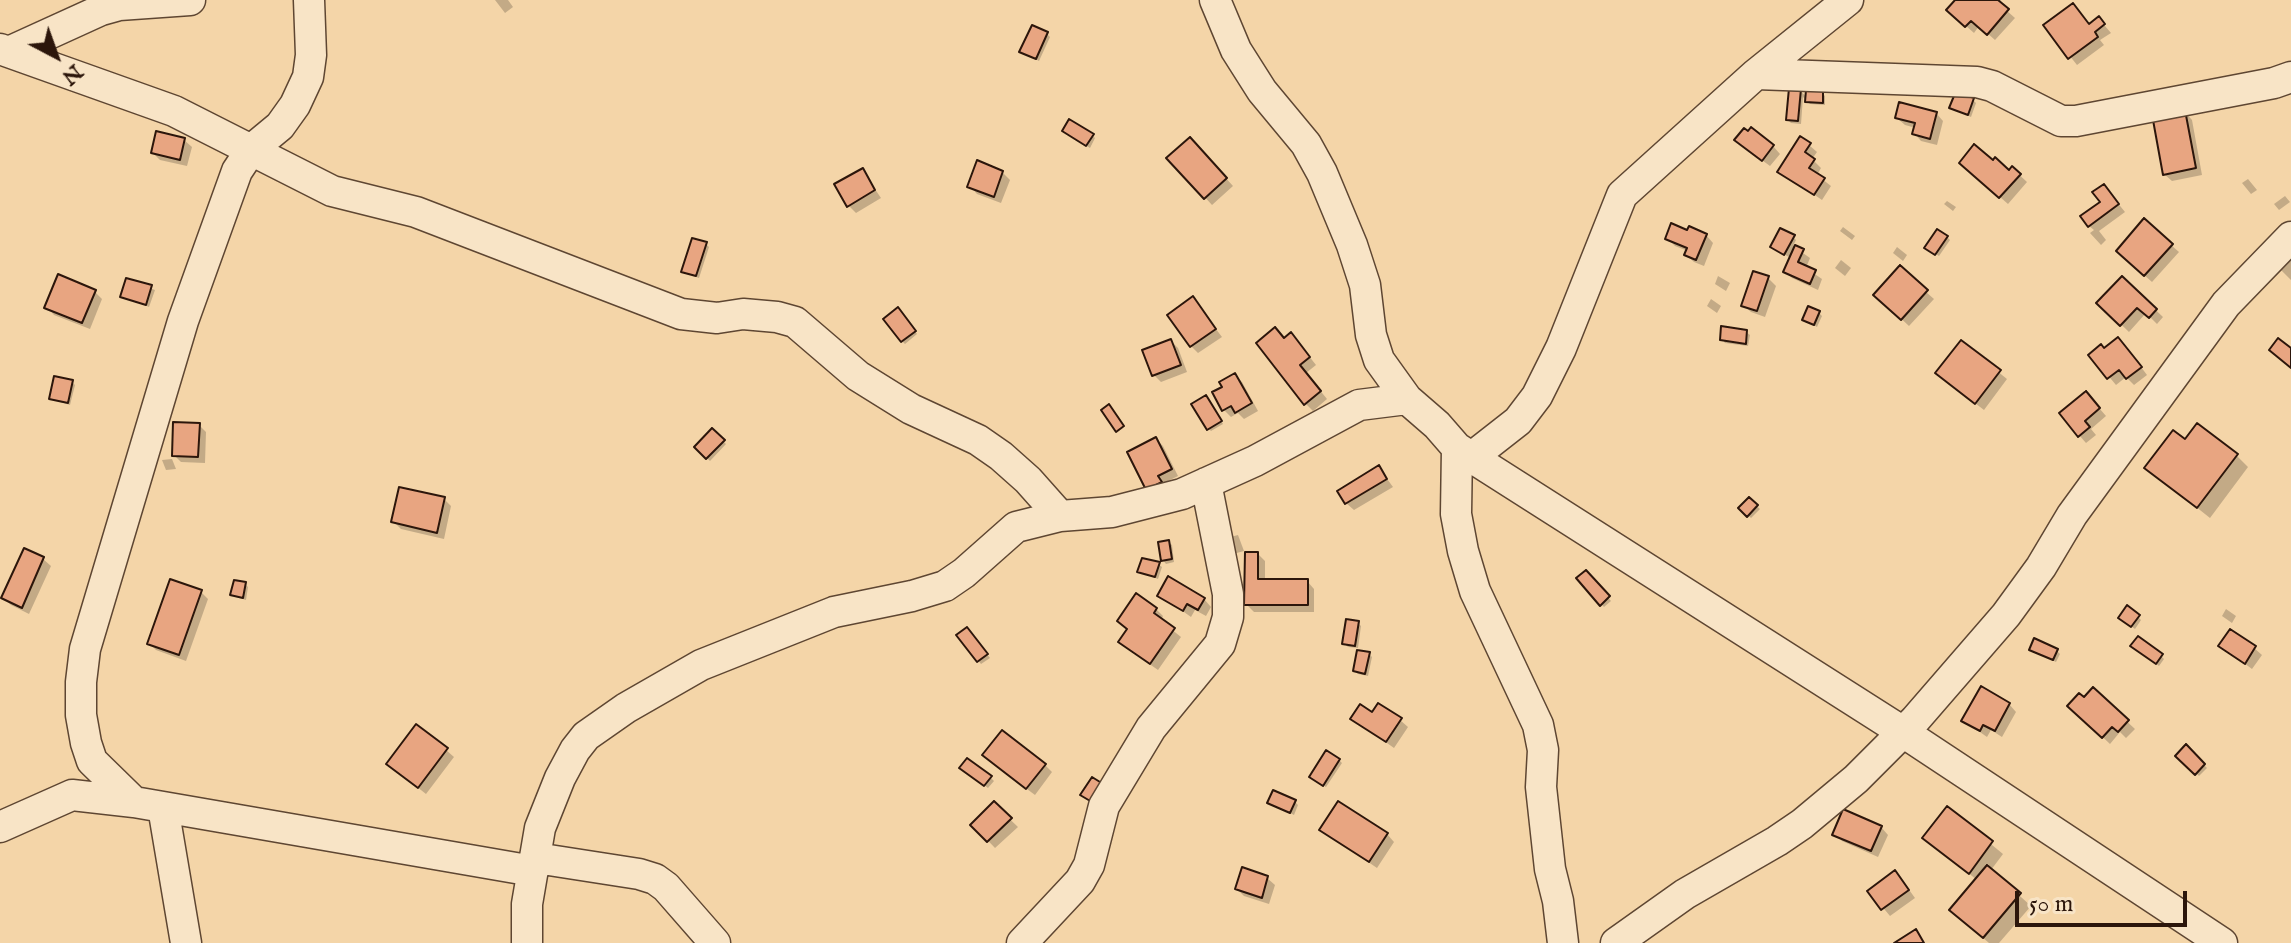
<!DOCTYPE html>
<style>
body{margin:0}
#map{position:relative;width:2291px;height:943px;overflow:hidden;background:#f4d5a8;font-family:"IM FELL English",serif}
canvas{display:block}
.north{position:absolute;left:16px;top:16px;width:80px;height:80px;-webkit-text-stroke:6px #f8e4c6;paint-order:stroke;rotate:139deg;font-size:22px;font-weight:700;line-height:32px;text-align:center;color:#2c160b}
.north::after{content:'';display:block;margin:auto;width:28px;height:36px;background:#2c160b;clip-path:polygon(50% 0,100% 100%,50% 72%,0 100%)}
.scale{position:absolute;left:2015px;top:891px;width:172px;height:36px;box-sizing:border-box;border:4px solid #2c160b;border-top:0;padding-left:10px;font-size:24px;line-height:28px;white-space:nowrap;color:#2c160b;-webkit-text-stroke:6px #f8e4c6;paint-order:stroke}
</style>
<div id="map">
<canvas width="2291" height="943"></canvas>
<div class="north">N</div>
<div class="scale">50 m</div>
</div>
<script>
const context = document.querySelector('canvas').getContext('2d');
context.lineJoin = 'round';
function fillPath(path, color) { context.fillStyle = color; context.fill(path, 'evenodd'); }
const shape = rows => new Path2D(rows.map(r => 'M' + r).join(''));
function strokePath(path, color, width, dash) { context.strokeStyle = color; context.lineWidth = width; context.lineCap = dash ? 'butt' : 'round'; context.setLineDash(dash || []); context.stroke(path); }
fillPath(shape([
 [495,0,508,0,513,7,505,13],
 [1958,0,2001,0,1998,3,2015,18,1995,40,1979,26,1974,33,1956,17],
 [2073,6,2090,25,2099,19,2111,33,2100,40,2104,45,2077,65,2046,26],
 [1047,34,1050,37,1039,61,1022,52],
 [1800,91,1807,97,1822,93,1825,96,1825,105,1810,104,1803,97,1801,124,1791,123,1788,120],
 [1973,100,1976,103,1971,117,1951,108],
 [2185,112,2192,120,2202,175,2172,181,2164,174],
 [1936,113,1943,121,1937,145,1921,141,1914,133,1916,128,1905,125,1897,118],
 [1067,134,1092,135,1095,138,1090,148],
 [1190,139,1233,186,1212,205,1169,158],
 [184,140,192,147,187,166,160,160,153,153],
 [1809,145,1817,152,1812,159,1821,168,1817,175,1831,186,1822,200,1780,171],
 [1773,146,1780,154,1770,166,1744,147],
 [2013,169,2027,182,2008,204,1969,170,2009,173],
 [862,170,881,198,856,213,848,205],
 [1002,172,1010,180,1001,203,977,194,970,186],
 [2248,179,2257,190,2251,194,2242,183],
 [2104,186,2125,212,2099,231,2106,240,2101,245,2090,233,2094,230,2089,226,2102,202],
 [2285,196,2290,202,2279,210,2274,204],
 [1947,201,1956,207,1953,211,1944,204],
 [1843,227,1855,236,1852,240,1840,231],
 [1706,235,1713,243,1704,266,1694,262,1686,255,1688,251,1675,246,1667,238],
 [1793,237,1796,240,1793,246,1810,258,1806,268,1822,279,1818,290,1792,278,1785,271,1791,258,1776,250],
 [1947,237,1950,240,1939,256,1930,250],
 [706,244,709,247,699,278,687,274,684,271],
 [2171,245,2179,252,2152,282,2125,258],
 [1897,247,1907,255,1903,261,1893,253],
 [2291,254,2291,280,2280,269],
 [1841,260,1851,268,1845,276,1835,268],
 [1755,274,1768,278,1776,286,1765,317,1751,312,1743,305],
 [1718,276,1730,283,1726,291,1715,284],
 [2122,278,2163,317,2157,324,2146,313,2129,332,2099,303],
 [128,280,155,290,149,307,123,296],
 [95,292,102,299,90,329,54,315,47,307],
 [1926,292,1934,299,1909,326,1876,295],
 [1193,299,1222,337,1198,353,1191,346],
 [1711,299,1721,306,1717,313,1707,306],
 [901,313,917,334,905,344,902,341],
 [1819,313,1822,316,1817,327,1804,319],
 [1746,332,1750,335,1748,346,1725,343,1722,339],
 [1285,340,1298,342,1316,365,1306,373,1327,399,1313,411,1305,403],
 [1171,341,1178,348,1187,372,1161,382,1154,375],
 [1961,342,2007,379,1984,410,1945,380],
 [2126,347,2147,375,2134,385,2126,377,2116,385,2091,355],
 [1235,375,1242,382,1258,411,1244,419,1238,413,1231,417,1224,410,1224,388],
 [72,382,75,385,70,405,51,399],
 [1209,401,1223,424,1211,431,1208,428],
 [2093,401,2106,416,2091,429,2096,435,2086,443,2079,435],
 [199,425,206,432,205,463,181,462,174,455],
 [712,431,726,444,710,461,696,447],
 [1156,439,1163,446,1178,476,1164,483,1155,497],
 [2185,442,2237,456,2248,467,2210,518,2147,468],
 [172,459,176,469,166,470,162,460],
 [1379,468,1393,487,1354,510,1346,503],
 [444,499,451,506,444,539,401,529,394,522],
 [1749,500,1760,509,1751,518,1741,508],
 [1238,535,1244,551,1233,554,1227,538],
 [1168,542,1172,545,1174,562,1166,564,1163,560],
 [25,551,43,559,51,566,29,614,11,605,3,598],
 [1258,554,1265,561,1265,581,1307,581,1314,589,1314,612,1254,612,1246,604],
 [1158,564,1162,567,1158,579,1140,572],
 [1586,572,1611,601,1604,607,1579,579],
 [245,584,248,587,246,600,236,597,232,594],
 [201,592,208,599,186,661,156,650,149,643],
 [1160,595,1204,599,1211,607,1206,616,1195,610,1191,617],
 [1156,609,1163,616,1161,621,1181,637,1158,670,1128,649],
 [2226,609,2236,616,2232,623,2222,616],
 [2138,617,2141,620,2135,629,2124,621],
 [1358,623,1361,626,1358,648,1348,647,1344,643],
 [970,633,990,658,981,664,959,636],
 [2221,646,2254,648,2262,655,2252,669],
 [2136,649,2161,656,2164,659,2159,666],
 [2057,651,2060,654,2056,662,2035,652],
 [1369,654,1372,657,1368,676,1358,674,1355,671],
 [2093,690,2135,729,2126,738,2120,732,2110,744,2070,706,2084,700],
 [2009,704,2016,712,2002,737,1991,730,1987,737,1964,721],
 [1372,715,1400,720,1408,727,1394,748,1353,719],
 [2186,747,2207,768,2199,776,2178,755],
 [446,750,454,757,426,794,388,764],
 [1339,760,1342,763,1326,787,1314,780],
 [992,763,1045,765,1052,772,1035,795],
 [965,771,991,778,994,781,988,788],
 [1269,802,1295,802,1298,805,1294,815],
 [994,804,1018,827,995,848,973,825],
 [1947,808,2003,854,1991,870,2031,906,1999,943,1989,943,1963,921,1977,880,1925,838],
 [1881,827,1888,835,1878,857,1842,841,1835,834],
 [1321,830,1387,834,1394,842,1377,868],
 [1267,878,1275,885,1269,904,1244,896,1237,889],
 [1902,880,1915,898,1890,916,1870,892]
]), '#0003');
const building = shape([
 [1955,0,1998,0,2009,9,1987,35,1971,21,1965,27,1946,10,1955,0],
 [2073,3,2089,24,2099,16,2105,24,2095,32,2098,37,2068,59,2043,25,2073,3],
 [1032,25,1048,32,1036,59,1019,52,1032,25],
 [1789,88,1801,89,1798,121,1786,120,1789,88],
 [1806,90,1823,91,1823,103,1805,102,1806,90],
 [1956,91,1974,98,1968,115,1949,108,1956,91],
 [1899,102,1937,112,1930,139,1912,134,1915,123,1895,118,1899,102],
 [2185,110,2196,168,2163,175,2153,120,2185,110],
 [1069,119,1094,134,1086,146,1062,131,1069,119],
 [1751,127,1774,145,1762,161,1734,140,1744,128,1748,131,1751,127],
 [156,131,185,138,180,160,151,153,156,131],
 [1800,136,1811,143,1805,152,1815,159,1809,168,1825,178,1814,195,1777,172,1800,136],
 [1190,137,1227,178,1204,199,1166,158,1190,137],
 [1974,144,1993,160,1995,157,2009,170,2012,166,2021,174,1999,198,1959,163,1974,144],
 [977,160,1003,171,994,197,967,187,977,160],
 [863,168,875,190,847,207,834,184,863,168],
 [2104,184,2119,204,2088,227,2080,216,2100,202,2092,192,2104,184],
 [2144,218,2173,244,2144,276,2116,251,2144,218],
 [1671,223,1687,230,1689,226,1707,234,1696,260,1684,255,1687,248,1665,239,1671,223],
 [1780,228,1795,235,1784,255,1770,247,1780,228],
 [1937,229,1948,236,1935,255,1924,248,1937,229],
 [692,238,707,242,696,276,681,272,692,238],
 [1795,245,1804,249,1798,262,1816,270,1810,284,1783,272,1795,245],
 [1900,265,1928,290,1901,320,1873,295,1900,265],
 [1753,271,1769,276,1757,311,1741,306,1753,271],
 [58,274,96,290,82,323,44,308,58,274],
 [2122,276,2157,309,2149,318,2137,308,2120,326,2096,303,2122,276],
 [126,278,152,285,146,305,120,297,126,278],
 [1193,296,1216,329,1190,347,1167,315,1193,296],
 [1808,306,1820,311,1814,325,1802,320,1808,306],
 [898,307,916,331,901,342,883,319,898,307],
 [1721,326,1747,330,1746,344,1720,340,1721,326],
 [1275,327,1284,338,1291,332,1310,357,1300,365,1321,391,1304,405,1256,343,1275,327],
 [2118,337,2142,367,2126,379,2119,370,2107,379,2088,355,2101,344,2104,348,2118,337],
 [2278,338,2291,348,2291,368,2269,350,2278,338],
 [1171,339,1181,365,1152,376,1142,350,1171,339],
 [1961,340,2001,370,1975,404,1935,373,1961,340],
 [1235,373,1252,403,1235,413,1231,406,1222,411,1212,392,1222,387,1219,382,1235,373],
 [54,376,73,380,68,403,49,399,54,376],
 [2086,391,2100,408,2085,421,2090,427,2078,437,2059,413,2086,391],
 [1206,395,1222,421,1207,430,1191,404,1206,395],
 [1109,404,1124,426,1116,432,1101,410,1109,404],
 [173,422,200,423,198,457,172,456,173,422],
 [2197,423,2238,454,2197,508,2144,468,2173,430,2185,439,2197,423],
 [712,428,725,440,706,459,694,447,712,428],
 [1156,437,1172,469,1158,476,1162,482,1146,490,1127,452,1156,437],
 [1379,465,1387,479,1345,504,1337,491,1379,465],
 [399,487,445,497,437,533,391,522,399,487],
 [1749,497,1758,505,1747,517,1738,508,1749,497],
 [1169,540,1172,559,1161,561,1158,542,1169,540],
 [24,548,44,557,22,608,1,598,24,548],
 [1245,552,1258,552,1258,579,1308,579,1308,605,1244,605,1245,552],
 [1142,558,1160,562,1155,577,1137,572,1142,558],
 [1586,570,1610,596,1600,606,1576,578,1586,570],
 [1168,576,1205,598,1198,610,1187,604,1183,611,1157,596,1168,576],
 [170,579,202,590,179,655,147,644,170,579],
 [234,580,246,582,243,598,230,595,234,580],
 [1136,593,1157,608,1154,613,1175,628,1150,664,1118,642,1127,629,1117,621,1136,593],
 [2127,605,2140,615,2131,627,2118,618,2127,605],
 [1346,619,1359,621,1355,646,1342,644,1346,619],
 [967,627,988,654,977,662,956,635,967,627],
 [2230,629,2256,646,2245,664,2218,646,2230,629],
 [2138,636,2163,654,2156,664,2130,646,2138,636],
 [2034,638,2058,649,2053,660,2029,650,2034,638],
 [1357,650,1370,652,1365,674,1353,671,1357,650],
 [1981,686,2010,703,1995,731,1983,725,1980,731,1961,721,1981,686],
 [2093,687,2129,720,2118,732,2112,727,2102,738,2067,706,2079,693,2084,697,2093,687],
 [1378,703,1402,718,1386,742,1350,719,1360,704,1372,712,1378,703],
 [416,724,448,748,418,788,386,764,416,724],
 [1002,730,1046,764,1026,789,982,755,1002,730],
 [2186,744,2205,764,2195,775,2175,756,2186,744],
 [1326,750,1340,759,1323,786,1309,777,1326,750],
 [967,758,992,776,984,786,959,768,967,758],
 [1092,777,1108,787,1097,805,1080,795,1092,777],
 [1273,790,1296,800,1290,813,1267,803,1273,790],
 [994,801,1012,818,987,842,970,825,994,801],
 [1338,801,1388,833,1369,862,1319,830,1338,801],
 [1947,806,1993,841,1969,874,1922,838,1947,806],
 [1843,809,1882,826,1871,851,1832,835,1843,809],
 [1987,865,2021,893,1983,938,1949,910,1987,865],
 [1242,867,1268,876,1262,898,1235,889,1242,867],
 [1895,870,1909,890,1881,910,1867,891,1895,870],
 [1916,929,1924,943,1894,943,1916,929]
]);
fillPath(building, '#e8a581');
strokePath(building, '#2c160b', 2);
const minor = shape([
 [1215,0,1236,50,1262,91,1306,144,1322,173,1352,245,1365,285,1371,335,1379,360,1407,399,1437,425,1457,448,1903,732,2222,943],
 [0,49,174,111,332,191,416,212,681,314,717,318,743,314,777,317,795,322,858,376,911,409,978,440,1001,456,1028,480,1060,516],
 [11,51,101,10,119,5,190,0],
 [1756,74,1977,82,1992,86,2061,121,2076,121,2274,83,2291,77],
 [1457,448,1456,514,1463,551,1475,591,1538,725,1543,750,1541,787,1550,869,1558,901,1563,943],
 [1472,457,1518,421,1537,396,1561,348,1622,195,1756,74,1848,0],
 [134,802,92,761,86,743,81,715,81,682,85,649,183,321,237,171,251,150,280,126,295,105,308,77,311,55,309,0],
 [163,807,186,943],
 [0,827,72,795,134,802,533,871,536,858,639,874,655,879,666,887,715,943],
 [527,943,527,904,540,828,560,778,575,750,586,736,626,708,701,665,834,612,912,596,945,586,964,573,1016,527,1060,516,1112,512,1182,494,1255,461,1359,405,1407,399],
 [1022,943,1080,881,1089,865,1104,806,1151,728,1220,644,1228,617,1228,594,1206,483],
 [1616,943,1685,894,1777,841,1802,824,1856,779,1915,720,2006,615,2041,567,2072,515,2226,304,2291,237]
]);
strokePath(minor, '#5e4632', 33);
strokePath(minor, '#f8e4c6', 30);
</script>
